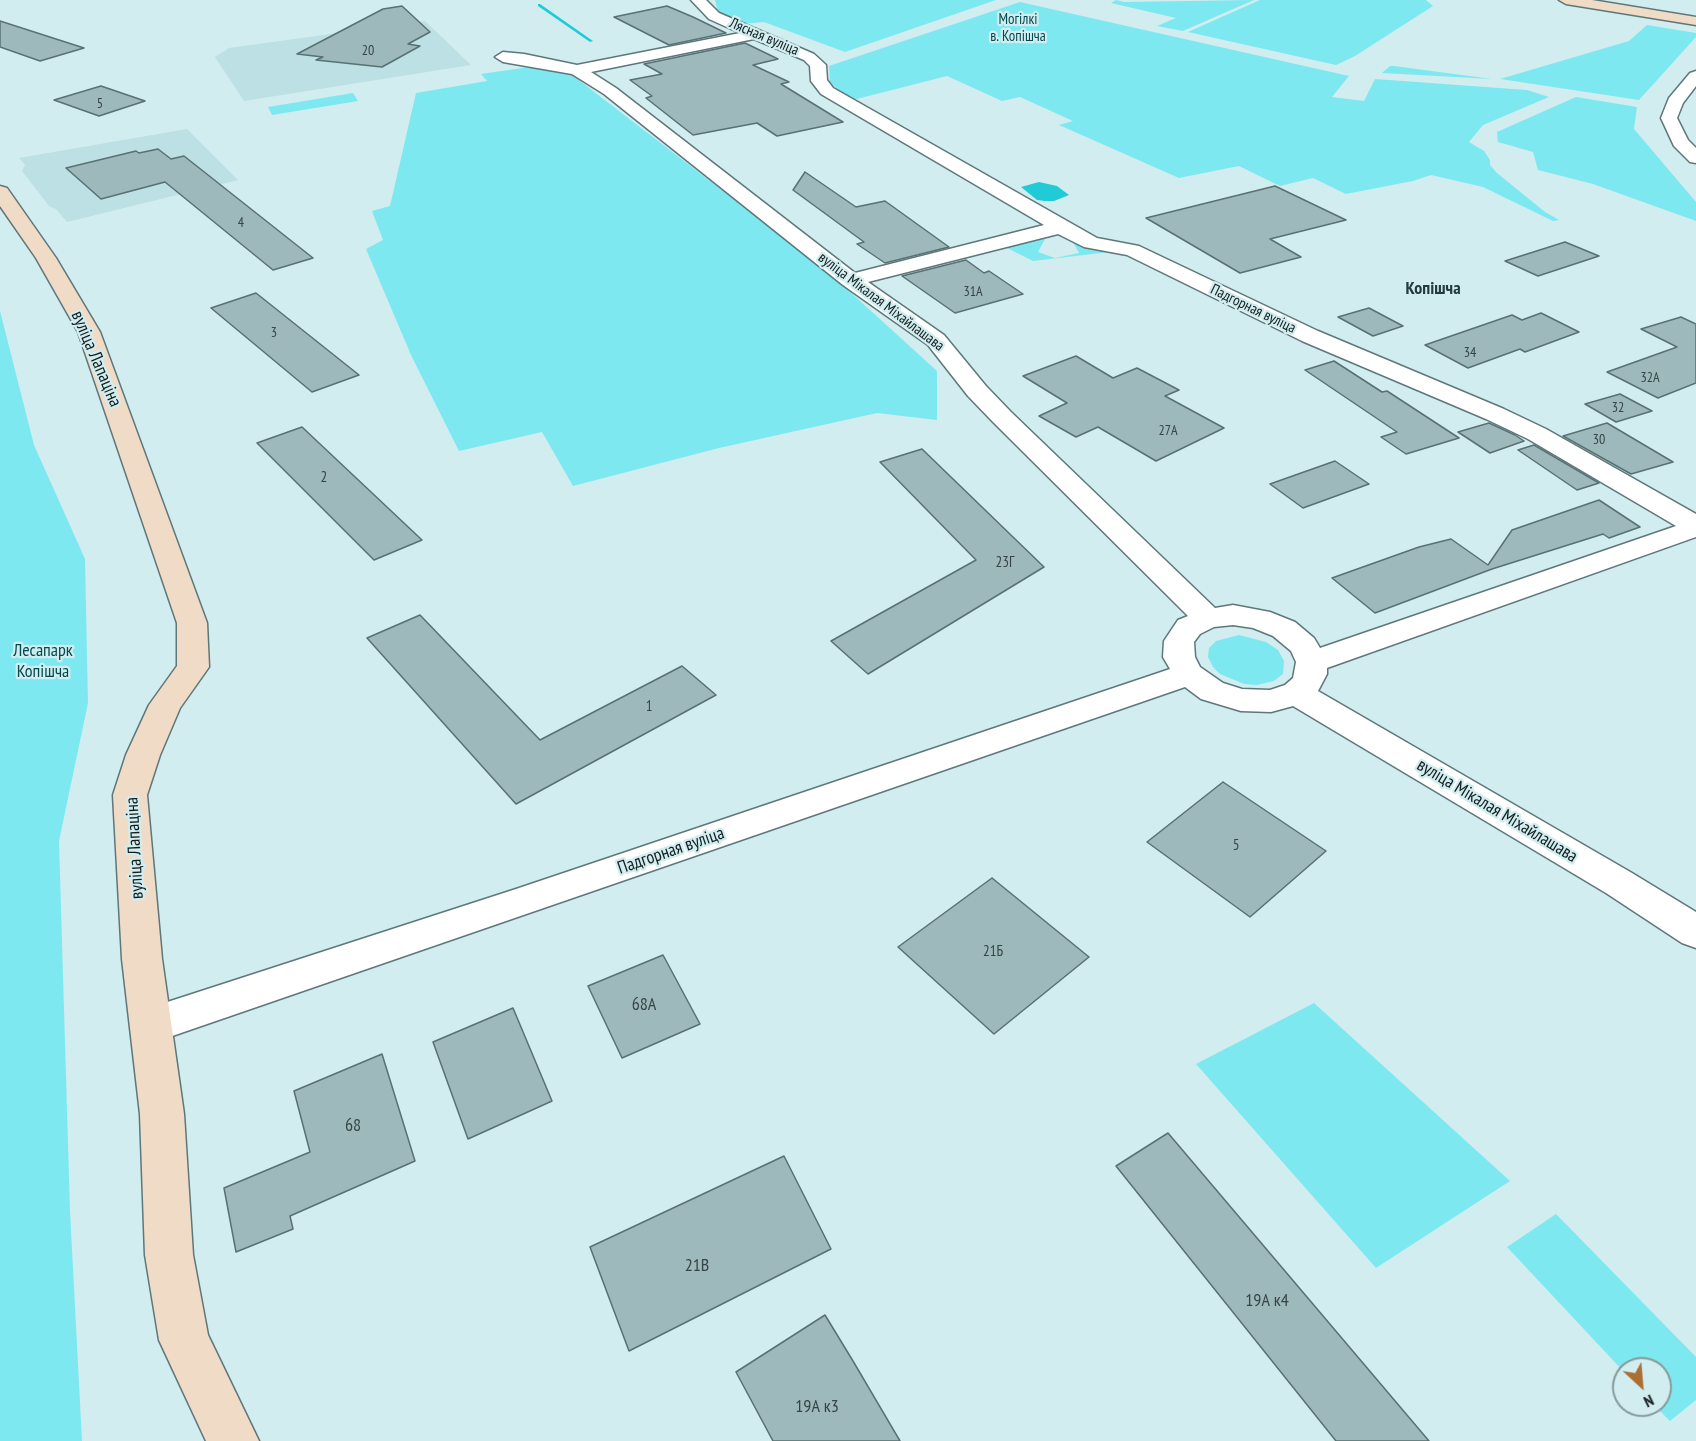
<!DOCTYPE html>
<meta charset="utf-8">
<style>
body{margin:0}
#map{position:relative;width:1696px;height:1441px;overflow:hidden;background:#d1edef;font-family:"PT Sans Narrow",sans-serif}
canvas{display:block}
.north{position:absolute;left:1612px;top:1357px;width:60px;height:60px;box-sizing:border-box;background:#d1edef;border:2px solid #859a9b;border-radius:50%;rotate:154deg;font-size:16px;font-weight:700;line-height:24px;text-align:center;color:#131d1e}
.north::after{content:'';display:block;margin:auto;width:21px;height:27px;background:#ac6f32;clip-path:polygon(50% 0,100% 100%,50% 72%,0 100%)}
</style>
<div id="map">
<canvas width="1696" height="1441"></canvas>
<div class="north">N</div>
</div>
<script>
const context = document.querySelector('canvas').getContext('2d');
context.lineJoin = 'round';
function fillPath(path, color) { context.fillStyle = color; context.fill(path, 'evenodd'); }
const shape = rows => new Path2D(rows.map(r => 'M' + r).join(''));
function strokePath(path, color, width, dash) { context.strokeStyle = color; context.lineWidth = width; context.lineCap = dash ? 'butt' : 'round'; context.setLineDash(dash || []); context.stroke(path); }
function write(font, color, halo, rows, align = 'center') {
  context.font = font + ' "PT Sans Narrow",sans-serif'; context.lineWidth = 4.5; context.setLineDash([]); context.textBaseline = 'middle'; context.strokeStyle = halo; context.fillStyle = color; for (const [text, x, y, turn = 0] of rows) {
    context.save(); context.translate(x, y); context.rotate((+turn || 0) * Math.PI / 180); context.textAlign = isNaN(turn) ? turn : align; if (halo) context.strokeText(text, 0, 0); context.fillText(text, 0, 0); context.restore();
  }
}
fillPath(shape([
 [425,21,471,65,244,101,215,57,229,48],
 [187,129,238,180,67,222,56,209,49,206,22,171,25,165,19,158]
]), '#bce0e3');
fillPath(shape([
 [715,0,996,0,845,52,764,22,741,24,718,12],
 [1116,0,1124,2,1254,0,1183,31,1157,26,1176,18,1111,3],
 [1260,0,1426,0,1433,6,1355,56,1336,65,1188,32],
 [1020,2,1349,76,1332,97,1364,101,1375,79,1527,90,1549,97,1483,125,1469,142,1484,151,1490,160,1490,165,1497,173,1545,212,1559,220,1553,221,1483,187,1431,175,1413,181,1346,194,1313,178,1280,186,1239,166,1179,178,1059,125,1073,121,1020,97,1002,101,947,76,849,101,830,82,829,66],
 [1647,25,1696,33,1696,37,1639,100,1500,79,1629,41],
 [536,66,567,71,826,270,937,371,937,420,877,413,719,448,573,486,542,432,459,451,411,355,366,249,383,240,372,211,390,206,416,93,487,81,481,74],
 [1390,66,1394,66,1492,79,1382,73],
 [353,93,358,101,272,115,268,107],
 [1576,97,1637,107,1634,129,1696,202,1696,221,1593,184,1538,170,1533,152,1498,142,1497,132],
 [1036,238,1045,239,1038,252,1055,258,1079,253,1073,242,1078,242,1109,252,1033,261,1005,247],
 [0,311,34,445,85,559,88,703,59,841,70,1211,82,1441,0,1441],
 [1239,635,1266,642,1278,650,1284,661,1283,674,1274,681,1257,685,1244,684,1220,674,1213,667,1208,657,1209,648,1216,641],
 [1314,1003,1510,1181,1376,1268,1196,1064],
 [1556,1214,1696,1357,1696,1400,1670,1421,1654,1405,1660,1405,1660,1369,1624,1369,1624,1372,1507,1247]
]), '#7ee8f0');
fillPath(shape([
 [1039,182,1057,186,1069,195,1054,201,1045,201,1037,200,1021,187]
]), '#20cbd7');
fillPath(shape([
 [538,4,540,4,593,41,590,42,538,6,538,4]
]), '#20cbd7');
const building = shape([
 [402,6,430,32,408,44,420,46,382,67,316,60,323,57,297,54,383,9,402,6],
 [667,6,693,17,726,33,669,45,614,17,667,6],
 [0,21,84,48,40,61,0,47,0,21],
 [745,43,778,59,753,65,789,82,781,84,843,122,777,136,757,123,693,135,646,98,652,96,630,80,662,74,644,64,745,43],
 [101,86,145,101,99,116,54,100,101,86],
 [158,149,171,159,184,156,313,258,273,270,165,182,101,199,66,168,136,151,139,153,158,149],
 [805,172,856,207,885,201,949,247,885,263,857,244,864,242,793,190,805,172],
 [1275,186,1346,220,1270,239,1301,257,1240,273,1146,218,1275,186],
 [1565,242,1599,256,1538,276,1505,261,1565,242],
 [966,260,984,273,989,271,1023,294,955,313,902,276,966,260],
 [256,293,359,375,312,392,211,308,256,293],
 [1369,308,1403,326,1373,336,1338,317,1369,308],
 [1541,313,1579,332,1525,352,1520,349,1468,368,1425,345,1512,315,1522,320,1541,313],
 [1681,317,1696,324,1696,383,1658,398,1607,372,1677,347,1641,329,1681,317],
 [1076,356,1113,378,1137,368,1179,390,1165,396,1224,428,1156,461,1098,427,1076,437,1039,416,1067,403,1023,376,1076,356],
 [1334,361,1382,392,1387,391,1459,438,1406,454,1381,437,1397,432,1305,370,1334,361],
 [1620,394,1652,411,1616,422,1585,404,1620,394],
 [1489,423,1515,435,1524,441,1490,453,1458,432,1489,423],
 [1607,423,1673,462,1631,474,1563,436,1607,423],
 [302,427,422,540,374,560,257,443,302,427],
 [1534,445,1599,483,1577,490,1518,450,1534,445],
 [922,449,1044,567,868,674,831,641,976,560,880,462,922,449],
 [1335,461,1369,484,1303,508,1270,484,1335,461],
 [1599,500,1640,527,1609,538,1603,534,1492,569,1375,613,1332,578,1419,547,1451,539,1488,565,1512,530,1599,500],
 [420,615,540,740,682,666,716,695,516,804,367,638,420,615],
 [1223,782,1326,851,1250,917,1147,842,1223,782],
 [992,878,1089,957,994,1034,898,947,992,878],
 [663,955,700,1024,622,1058,588,986,663,955],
 [513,1008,552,1101,468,1139,433,1042,513,1008],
 [382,1054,415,1161,290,1216,293,1229,236,1252,224,1188,310,1152,294,1091,382,1054],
 [1168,1133,1429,1441,1336,1441,1116,1166,1168,1133],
 [784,1156,831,1249,629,1351,590,1247,784,1156],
 [825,1315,853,1361,900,1441,773,1441,736,1372,825,1315]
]);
fillPath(building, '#9eb9bb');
strokePath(building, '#587173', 1.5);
const minor = shape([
 [691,0,706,0,719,13,814,54,826,65,827,80,833,88,1097,238,1139,246,1318,331,1504,409,1546,429,1696,514,1696,537,1327,668,1327,674,1318,691,1632,873,1696,912,1696,948,1682,943,1606,893,1293,706,1271,712,1241,711,1201,699,1185,687,152,1043,137,1038,131,1025,137,1012,152,1007,516,889,1170,669,1163,657,1164,641,1178,620,1188,616,993,422,968,396,928,345,843,285,604,94,572,74,503,62,495,57,503,52,524,54,577,65,740,33,709,19,691,0],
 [754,39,804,60,810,66,811,81,821,94,1044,225,855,273,616,88,591,72,754,39],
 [1058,234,1084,247,1127,255,1302,341,1486,419,1528,439,1676,526,1320,648,1314,638,1295,622,1270,612,1233,605,1215,608,1011,412,986,386,944,335,868,282,1058,234],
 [1233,625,1253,628,1273,636,1291,651,1296,662,1293,678,1285,685,1270,690,1242,689,1223,683,1200,667,1195,657,1194,642,1200,634,1214,627,1233,625],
 [1696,71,1696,86,1683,103,1677,118,1688,140,1696,148,1696,163,1690,162,1674,146,1661,118,1669,98,1690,73,1696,71]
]);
const secondary = shape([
 [1559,0,1592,0,1696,17,1696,25,1566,4,1559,0],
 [0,186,7,188,56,258,100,332,207,623,209,667,180,708,160,755,147,795,162,959,184,1114,193,1255,208,1335,259,1441,206,1441,159,1340,145,1255,140,1114,122,959,113,795,126,755,149,705,177,666,177,623,78,332,36,258,0,206,0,186]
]);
strokePath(minor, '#5e777a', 3);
strokePath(secondary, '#5e777a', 3);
fillPath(minor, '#fff');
fillPath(secondary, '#f0dbc6');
write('14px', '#364445', null, [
 ["20",368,51],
 ["5",100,104],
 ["4",241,223],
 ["31А",973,292],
 ["3",274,333],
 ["34",1470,353],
 ["32А",1650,378],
 ["32",1618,408],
 ["27А",1168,431],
 ["30",1599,440]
]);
write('15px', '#024a4f', '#d1edef', [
 ["Могілкі",1018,20],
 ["в. Копішча",1018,37]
]);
write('15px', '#131d1e', '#d1edef', [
 ["Лясная вуліца",764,37,23],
 ["вуліца Мікалая Міхайлашава",881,302,37],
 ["Падгорная вуліца",1253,309,26]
]);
write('15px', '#364445', null, [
 ["2",324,478],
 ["23Г",1005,563],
 ["1",649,707],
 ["5",1236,846],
 ["21Б",993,952]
]);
write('bold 18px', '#233a3c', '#d1edef', [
 ["Копішча",1433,289]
]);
write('18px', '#131d1e', '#d1edef', [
 ["вуліца Лапаціна",96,359,67],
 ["вуліца Мікалая Міхайлашава",1497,811,31],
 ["вуліца Лапаціна",135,848,-93],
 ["Падгорная вуліца",671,851,-19]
]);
write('18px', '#024a4f', '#d1edef', [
 ["Лесапарк",43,651],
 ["Копішча",43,672]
]);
write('18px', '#364445', null, [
 ["68А",644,1005],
 ["68",353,1126],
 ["21В",697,1266],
 ["19А к4",1267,1301],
 ["19А к3",817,1407]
]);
</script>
